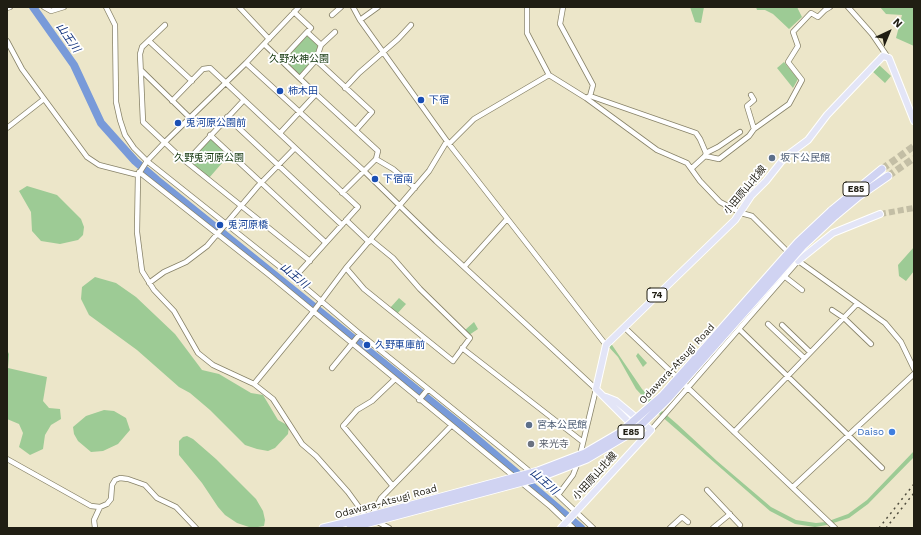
<!DOCTYPE html>
<meta charset="utf-8">
<style>
body{margin:0}
#map{position:relative;width:921px;height:535px;overflow:hidden;background:#ece6c9;font-family:"Work Sans",sans-serif}
canvas{display:block}
.frame{position:absolute;inset:0;border:8px solid #201e13;pointer-events:none}
.north{position:absolute;left:869px;top:12px;width:40px;height:40px;-webkit-text-stroke:3px #fff;paint-order:stroke;rotate:44deg;font-size:11px;font-weight:700;line-height:16px;text-align:center;color:#201e13}
.north::after{content:'';display:block;margin:auto;width:14px;height:18px;background:#201e13;clip-path:polygon(50% 0,100% 100%,50% 72%,0 100%)}
</style>
<div id="map">
<canvas width="921" height="535"></canvas>
<div class="frame"></div>
<div class="north">N</div>
</div>
<script>
const context = document.querySelector('canvas').getContext('2d');
context.lineJoin = 'round';
function fillPath(path, color) { context.fillStyle = color; context.fill(path, 'evenodd'); }
const shape = rows => new Path2D(rows.map(r => 'M' + r).join(''));
function strokePath(path, color, width, dash) { context.strokeStyle = color; context.lineWidth = width; context.lineCap = dash ? 'butt' : 'round'; context.setLineDash(dash || []); context.stroke(path); }
function write(font, color, halo, rows, align = 'center') {
  context.font = font + ' "Work Sans","Noto Sans JP",sans-serif'; context.lineWidth = 3.5; context.setLineDash([]); context.textBaseline = 'middle'; context.strokeStyle = halo; context.fillStyle = color; for (const [text, x, y, turn = 0] of rows) {
    context.save(); context.translate(x, y); context.rotate((+turn || 0) * Math.PI / 180); context.textAlign = isNaN(turn) ? turn : align; if (halo) context.strokeText(text, 0, 0); context.fillText(text, 0, 0); context.restore();
  }
}
fillPath(shape([
 [690,7,704,7,701,23,695,22],
 [756,7,797,7,802,17,789,29,773,14,765,10,757,10],
 [880,7,914,7,914,46,896,38,902,15,886,14],
 [308,35,321,49,300,75,284,60],
 [784,62,798,79,793,88,777,68],
 [878,64,891,76,885,83,872,71],
 [210,137,229,155,209,178,189,161],
 [27,186,57,195,81,219,84,227,83,235,78,240,60,244,41,241,32,231,31,212,19,191],
 [914,247,914,271,906,281,899,276,898,265],
 [95,277,116,283,136,297,175,334,202,370,219,374,251,393,263,395,278,420,289,426,288,434,275,448,268,451,257,449,245,445,210,410,190,393,179,387,137,350,89,315,81,299,82,287],
 [399,298,406,304,397,314,390,308],
 [474,322,478,329,469,335,465,330],
 [610,342,642,389,663,412,677,424,717,461,771,507,796,520,816,523,826,522,848,514,867,500,914,451,914,457,868,504,849,518,827,525,815,527,795,524,770,511,660,415,636,389,618,357,607,345],
 [7,350,9,354,8,368,47,377,43,401,49,408,60,409,61,419,51,425,45,435,43,449,30,455,19,447,23,433,19,424,7,419],
 [638,353,647,363,643,367,636,356],
 [104,410,114,411,126,418,130,430,118,444,103,451,91,452,78,441,74,434,73,427,86,416],
 [187,436,193,439,216,459,256,499,263,511,265,520,264,526,252,528,237,523,225,515,218,507,202,483,179,455,179,441,183,437]
]), '#9dcb95');
strokePath(shape([
 [33,7,74,65,101,123,135,161,157,180,463,427,581,528]
]), '#789ad9', 8);
strokePath(shape([
 [880,214,914,208]
]), '#c3bea5', 6, [6, 3]);
strokePath(shape([
 [882,169,914,146],
 [888,176,914,158]
]), '#c3bea5', 7, [7, 3.5]);
const minor = shape([
 [44,7,51,11,64,7],
 [106,7,115,25,116,102,120,120,125,135,134,148,147,161,294,278,360,334,510,455,558,495,593,528],
 [239,7,269,39],
 [353,7,360,20,449,144,606,345],
 [527,7,527,33,549,75,586,98,657,150,687,163,700,181,720,202,741,213,752,216,790,254],
 [563,7,560,24,593,85,590,96],
 [848,7,872,34,887,56],
 [7,8,10,7],
 [294,12,311,28,307,32,321,45,316,60,300,78],
 [332,15,341,7],
 [360,20,378,7],
 [165,25,142,47,140,54,143,122,179,156,310,261],
 [7,41,22,69,87,157,99,165,138,175],
 [149,41,192,81],
 [264,44,316,94],
 [321,45,335,32],
 [281,60,307,32],
 [316,60,372,112,356,130],
 [246,63,364,171,436,241,596,389,580,455],
 [142,71,189,117],
 [345,88,359,73,398,39,411,25],
 [751,95,754,100,747,106,754,129],
 [586,98,590,96,696,133,700,139,706,153,705,156,692,168],
 [172,101,203,69,210,68,358,207,294,278],
 [227,117,342,225],
 [7,128,44,99],
 [280,133,316,94,378,151,376,159,342,193],
 [210,135,325,242],
 [449,144,474,119,549,75],
 [706,153,718,147,740,132],
 [705,156,719,159,749,136,754,129,789,104,802,80,788,62,798,46,793,32,811,13,818,17,825,10,830,7],
 [376,159,393,169,415,188],
 [187,161,244,100],
 [139,172,268,274,551,507,573,528],
 [346,220,369,242],
 [797,260,885,323,901,342,914,369],
 [464,267,507,219],
 [346,268,364,289,453,361,470,338,420,289,393,258,371,240],
 [784,276,802,290],
 [149,283,164,272,186,262,207,246,258,186,295,148],
 [832,310,844,318,871,344],
 [768,324,804,358],
 [782,325,810,352],
 [624,327,835,528],
 [739,329,882,468],
 [462,348,583,442],
 [332,368,360,334],
 [254,384,213,365,198,353,174,311,154,290,142,271,137,232,138,175,147,161,165,142,246,63,299,7],
 [419,400,428,389],
 [651,430,798,261],
 [734,432,857,304],
 [7,459,91,506,100,507,107,504,111,499,112,485,115,480,120,478,128,479,145,485,157,498,176,507,196,528],
 [392,485,343,426,357,410,372,401,394,380],
 [793,487,914,374],
 [707,490,740,525],
 [558,495,573,475,578,462],
 [371,517,381,498,451,426],
 [367,518,348,492,316,456,302,444,273,399,254,384,313,312,346,268,429,171,447,141],
 [376,521,389,528],
 [95,528,94,520,100,507],
 [670,528,682,517,688,522],
 [713,528,730,514]
]);
const major = shape([
 [798,261,833,233,880,214],
 [644,437,596,389,606,345,735,220,751,196,766,181,785,157,808,140,827,115,883,56,889,58,914,121],
 [561,528,651,430,616,401,606,397]
]);
const highway = shape([
 [831,211,882,169],
 [835,216,859,196,888,176],
 [323,528,348,522]
]);
strokePath(minor, '#878268', 6);
strokePath(major, '#fff', 8);
strokePath(highway, '#fff', 9);
strokePath(minor, '#fff', 4.5);
strokePath(major, '#e3e5f7', 6);
strokePath(highway, '#d0d3f2', 7);
strokePath(shape([
 [879,528,914,484],
 [886,528,914,493]
]), '#4f4c3d', 1.5, [2, 4]);
const highwayBridge = shape([
 [348,522,538,471,585,453,621,432,662,396,798,242,831,211],
 [350,528,541,477,587,459,624,437,641,425,667,400,803,246,835,216]
]);
strokePath(highwayBridge, '#fff', 9, []);
strokePath(highwayBridge, '#d0d3f2', 7);
for (const [x, y, r, color] of [
 [280,91,4,"#1a4fb4"],
 [421,100,4,"#1a4fb4"],
 [178,123,4,"#1a4fb4"],
 [772,158,4,"#5c6f8a"],
 [375,179,4,"#1a4fb4"],
 [220,225,4,"#1a4fb4"],
 [367,345,4,"#1a4fb4"],
 [529,425,4,"#5c6f8a"],
 [892,432,4,"#3f7fe0"],
 [531,444,4,"#6b7280"]
]) { const dot = new Path2D(); dot.arc(x, y, r, 0, 2 * Math.PI); context.fillStyle = color; context.fill(dot); strokePath(dot, '#fff', 1.5); }
for (const [x, y, w] of [
 [856,189,26],
 [657,295,20],
 [631,432,26]
]) { const box = new Path2D(); box.roundRect(x - w / 2, y - 7, w, 14, 3); context.fillStyle = '#fff'; context.fill(box); strokePath(box, '#201e13', 1); }
write('bold 9px', '#201e13', null, [
 ["E85",856,189],
 ["74",657,295],
 ["E85",631,432]
]);
write('10px', '#11350b', '#fff', [
 ["久野水神公園",299,59],
 ["久野兎河原公園",209,158]
]);
write('10px', '#164399', '#fff', [
 ["柿木田",288,91],
 ["下宿",429,100],
 ["兎河原公園前",186,123],
 ["下宿南",383,179],
 ["兎河原橋",228,225],
 ["久野車庫前",375,345]
], 'left');
write('10px', '#4e5e75', '#fff', [
 ["坂下公民館",780,158],
 ["宮本公民館",537,425]
], 'left');
write('10px', '#201e13', '#fff', [
 ["小田原山北線",745,190,-50],
 ["Odawara-Atsugi Road",677,364,-47],
 ["小田原山北線",595,476,-48],
 ["Odawara-Atsugi Road",386,502,-15]
]);
write('10px', '#366cbe', '#fff', [
 ["Daiso",884,432]
], 'right');
write('10px', '#5b616d', '#fff', [
 ["来光寺",539,444]
], 'left');
write('italic 11px', '#0d2f79', '#fff', [
 ["山王川",68,38,55],
 ["山王川",294,276,39],
 ["山王川",544,482,41]
]);
</script>
